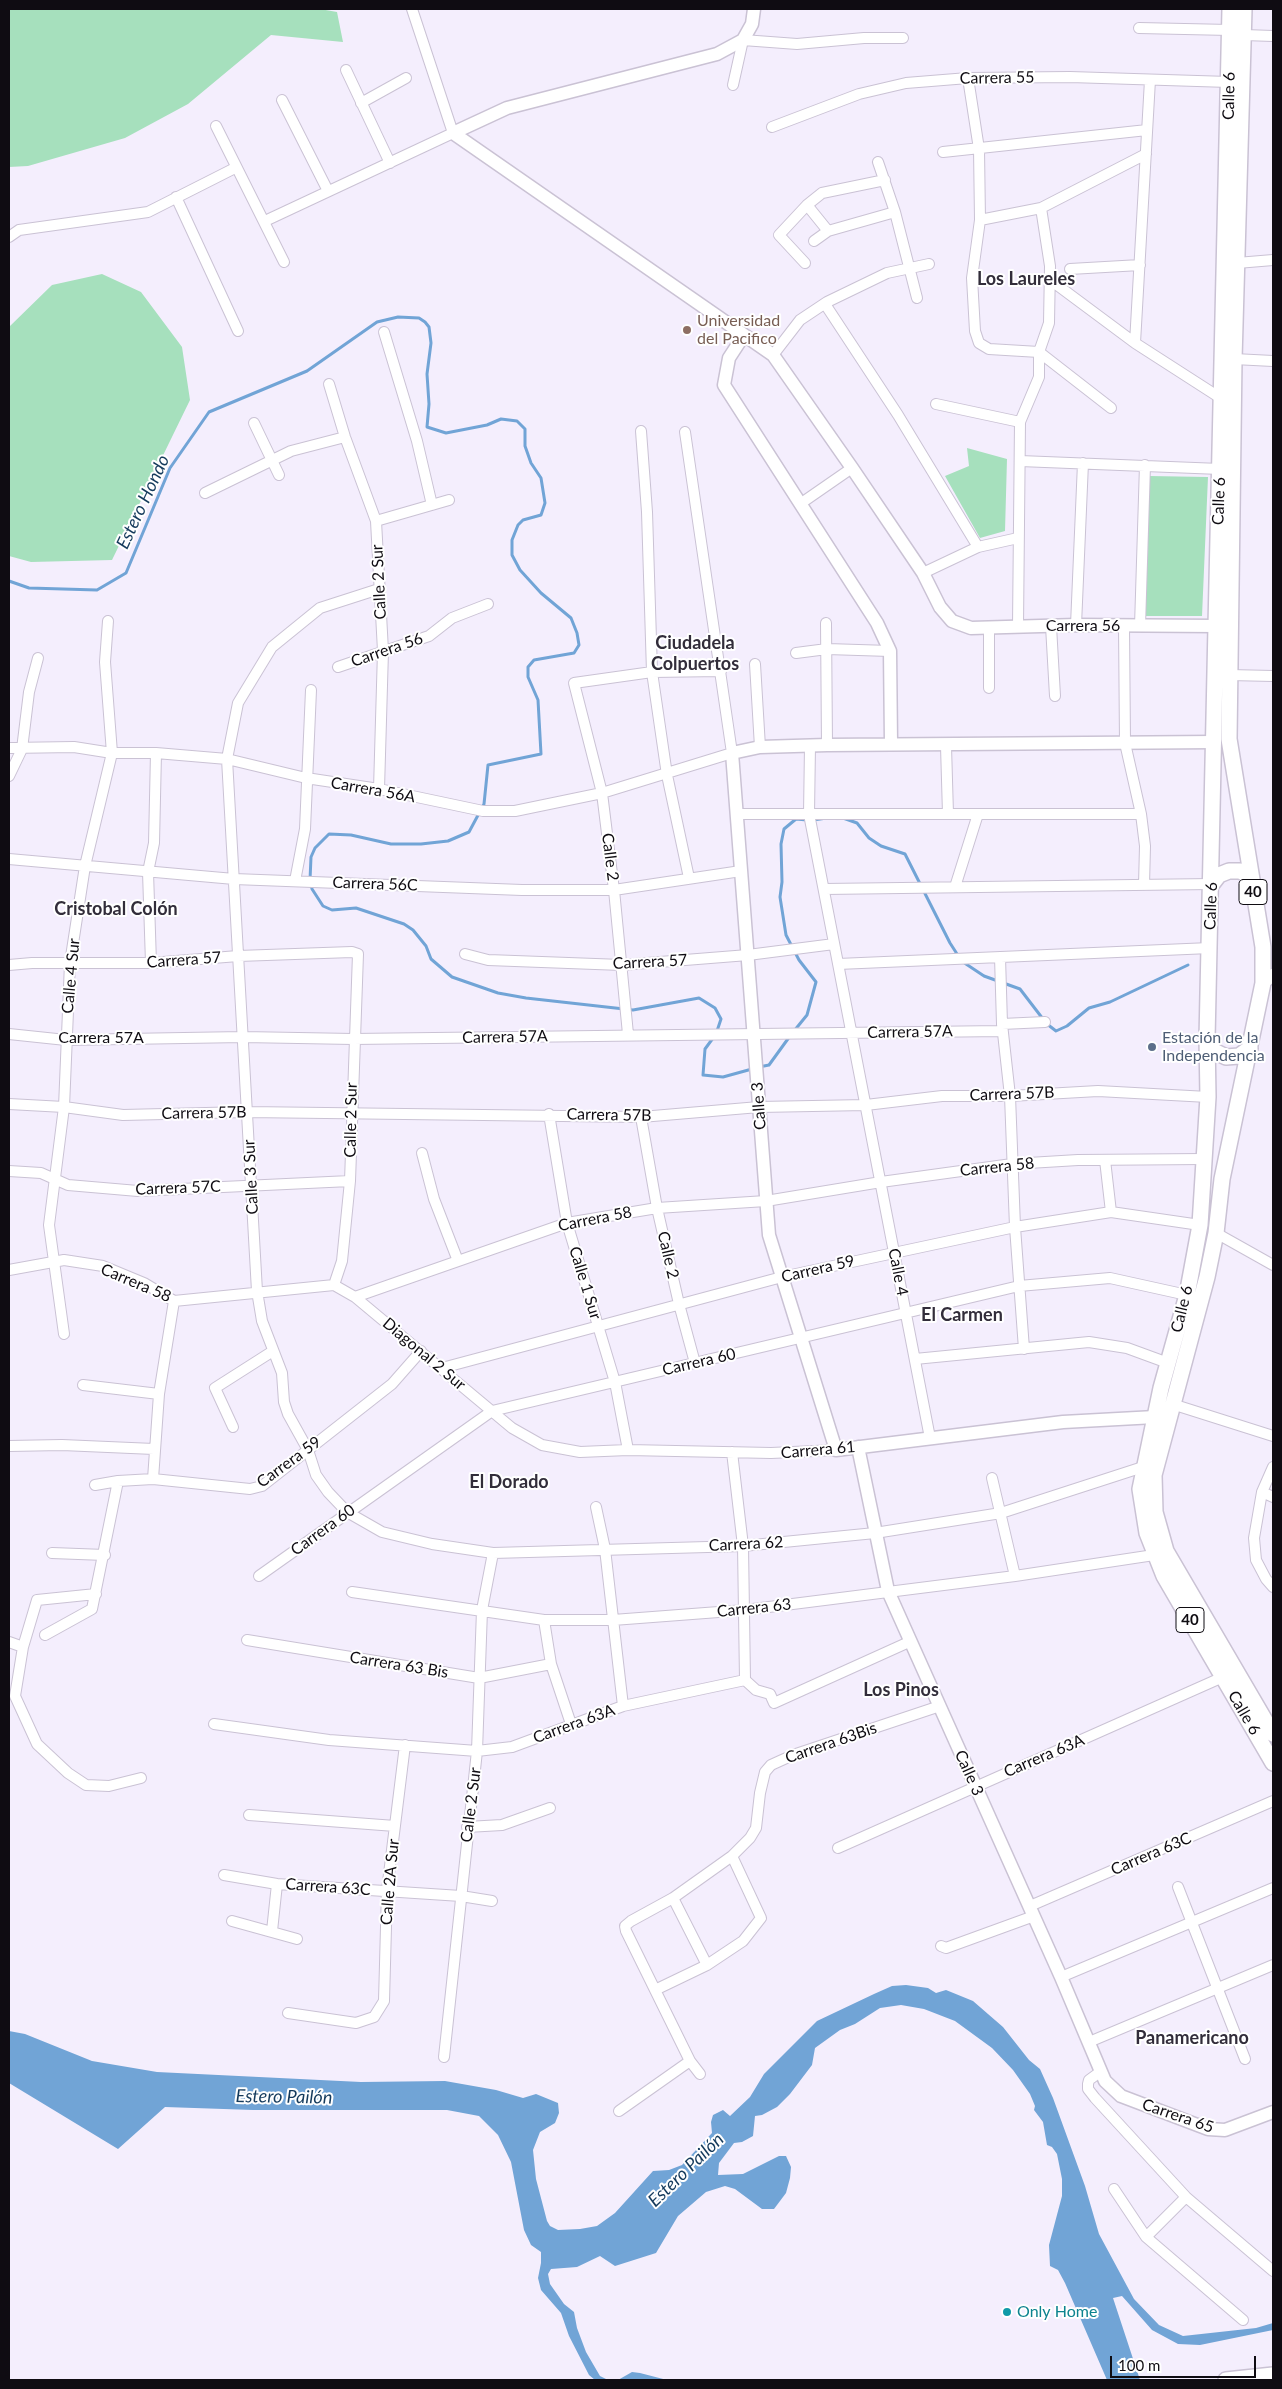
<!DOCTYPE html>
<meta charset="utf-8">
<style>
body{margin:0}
#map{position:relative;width:1282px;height:2389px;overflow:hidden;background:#f4eefd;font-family:Lato,sans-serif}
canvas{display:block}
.frame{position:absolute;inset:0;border:10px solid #0f0c12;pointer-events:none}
.scale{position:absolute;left:1110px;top:2356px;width:146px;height:22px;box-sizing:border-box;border:2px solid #0f0c12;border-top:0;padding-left:6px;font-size:15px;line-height:18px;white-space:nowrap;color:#0f0c12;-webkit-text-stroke:4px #fff;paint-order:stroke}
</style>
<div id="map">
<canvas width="1282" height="2389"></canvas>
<div class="frame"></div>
<div class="scale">100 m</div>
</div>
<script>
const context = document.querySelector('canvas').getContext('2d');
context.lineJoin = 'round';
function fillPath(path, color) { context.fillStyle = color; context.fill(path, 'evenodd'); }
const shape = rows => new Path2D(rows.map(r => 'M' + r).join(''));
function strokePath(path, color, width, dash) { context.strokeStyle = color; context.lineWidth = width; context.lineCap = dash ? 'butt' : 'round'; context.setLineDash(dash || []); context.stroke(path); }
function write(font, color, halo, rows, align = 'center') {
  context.font = font + ' Lato,sans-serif'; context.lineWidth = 4; context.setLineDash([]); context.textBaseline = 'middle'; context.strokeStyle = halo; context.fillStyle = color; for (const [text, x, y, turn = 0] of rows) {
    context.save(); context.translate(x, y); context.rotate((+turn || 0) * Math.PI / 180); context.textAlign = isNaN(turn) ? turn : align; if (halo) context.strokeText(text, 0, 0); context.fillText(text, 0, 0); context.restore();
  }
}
fillPath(shape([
 [9,9,320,9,337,12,343,42,271,35,188,104,125,138,28,166,9,167],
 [102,274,141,292,182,347,190,400,112,560,31,562,9,556,9,327,52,285],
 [967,448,1007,459,1005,531,980,538,945,476,969,466],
 [1149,476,1208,477,1202,616,1144,616]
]), '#a6e0bd');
fillPath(shape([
 [906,1985,928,1988,936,1993,946,1990,973,2001,1003,2027,1029,2060,1040,2069,1053,2098,1085,2186,1099,2234,1134,2299,1159,2325,1183,2336,1256,2328,1273,2323,1273,2330,1200,2345,1178,2344,1152,2330,1122,2296,1113,2298,1140,2380,1107,2380,1065,2283,1058,2270,1050,2266,1049,2245,1062,2196,1062,2179,1057,2154,1052,2147,1047,2145,1043,2122,1034,2110,1035,2106,1030,2094,1013,2070,992,2048,955,2021,924,2009,901,2005,880,2008,855,2024,840,2030,815,2048,812,2065,790,2094,777,2107,762,2115,755,2116,753,2136,742,2142,734,2143,719,2163,718,2175,743,2174,779,2156,786,2156,791,2167,790,2178,786,2193,774,2209,762,2209,735,2189,725,2186,706,2192,678,2216,656,2253,615,2266,600,2256,577,2267,551,2269,548,2274,550,2284,564,2304,574,2312,577,2328,586,2352,600,2376,608,2380,595,2380,589,2375,569,2336,561,2313,541,2290,538,2278,541,2263,541,2252,531,2245,524,2230,511,2162,498,2135,479,2116,447,2110,253,2110,165,2107,118,2149,9,2083,9,2031,25,2034,92,2061,157,2072,361,2082,445,2081,496,2090,523,2098,536,2094,558,2103,559,2113,555,2123,540,2132,533,2150,536,2179,547,2221,550,2226,558,2230,580,2229,597,2226,615,2213,653,2171,669,2170,682,2165,712,2133,711,2122,713,2115,723,2110,730,2116,750,2097,764,2074,817,2021,874,1994,892,1986],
 [632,2372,640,2373,667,2380,618,2380]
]), '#71a4d6');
strokePath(shape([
 [9,581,29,588,97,590,126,573,170,468,209,412,307,371,377,322,398,317,419,318,425,322,429,327,431,343,427,374,429,404,427,427,446,433,487,425,501,419,517,421,525,429,525,446,531,463,541,478,545,503,541,515,523,520,518,525,512,540,512,555,520,570,541,593,571,618,577,633,579,645,574,653,534,660,528,667,528,677,538,700,541,754,488,765,484,804,469,832,448,841,421,844,391,844,351,835,329,834,315,848,311,857,310,880,312,889,323,906,332,910,356,908,404,924,413,930,426,946,431,959,452,977,498,993,526,998,633,1010,699,998,715,1008,721,1019,716,1034,705,1049,703,1075,723,1077,752,1069],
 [843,818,857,823,869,838,881,846,905,854,950,943,959,957],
 [813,820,827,818],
 [963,962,984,976,1020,989,1043,1019],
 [1047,1024,1056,1031,1067,1026,1089,1008,1110,1002,1188,965],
 [794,1031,807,1015,816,982,799,960,786,935,780,897,782,882,781,844,784,829,796,819,807,820],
 [759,1067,769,1065,790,1036]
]), '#71a4d6', 3);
const minor = shape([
 [1139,28,1230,30],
 [1244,35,1273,36],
 [346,70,390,163],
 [968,78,979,149,980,220,972,278,975,331,979,343,989,349,1039,352,1111,408],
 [733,85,743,40,797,44,864,38,903,38],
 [282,100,328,191],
 [361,103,406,78],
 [216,126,284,262],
 [772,127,859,94,906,83,968,78,1070,77,1229,82],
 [943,152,1147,130],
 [878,162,895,212,917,298],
 [176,197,238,331],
 [807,205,828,231],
 [980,220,1041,208,1146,154],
 [265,221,453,133,412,9],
 [9,237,19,230,148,212,235,168],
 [814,241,828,231,895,212],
 [805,263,779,235,807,205,822,193,885,180],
 [1237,263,1273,260],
 [1070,269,1140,265],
 [1049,279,1135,343,1222,399],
 [825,304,898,415,978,547],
 [384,332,417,441,432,505],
 [1135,343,1150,80],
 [773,355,800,320,827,302,887,273,929,264],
 [1234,359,1273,361],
 [329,384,345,437,376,521,383,651,379,789],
 [936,404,1020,422],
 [254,423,279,475],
 [641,431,647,512,652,672,667,775,689,878],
 [1020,461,1220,469],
 [205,493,291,451,345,437],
 [800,504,852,468],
 [376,521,449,500],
 [923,573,978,547,1018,538],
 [379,589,320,608,272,647,238,703,227,759,257,1291,262,1321,282,1373,284,1402,288,1414,308,1450,316,1475,328,1492,347,1512,382,1532,432,1544,493,1553,743,1546,875,1533,1001,1513,1143,1467],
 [826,623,827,745],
 [1076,625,1083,463],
 [1018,626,1020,422,1039,377,1039,352,1049,323,1050,266,1041,208],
 [1051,626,1055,696],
 [1124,626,1125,743,1141,814,1145,846,1144,885],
 [1140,626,1145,465],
 [796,653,827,649,890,651],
 [755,664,760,747],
 [338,667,429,636,452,618,488,604],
 [1229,675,1273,676],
 [989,688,989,627],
 [810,746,809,814,930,1438],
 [946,746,948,814],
 [9,748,74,747,112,753,156,753,227,759,306,778,379,789,483,811,515,811,602,793,732,753,685,432],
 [9,776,22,749,29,692,38,658],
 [737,814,1141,814],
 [9,859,234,879,522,890,614,890,741,871],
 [295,881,305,829,311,690],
 [955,887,978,814],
 [824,889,1212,884],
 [465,954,488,960,622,965,748,955,834,944],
 [1000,957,1002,1024,1010,1096,1015,1227,1024,1349],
 [151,963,148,872,154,843,156,753],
 [838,964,1210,948],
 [9,965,32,963,151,963,238,956,352,952,358,954,350,1181,342,1261,334,1285],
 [1002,1024,1045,1022],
 [9,1034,66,1040,243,1037,353,1039,1002,1031],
 [628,1034,614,890,602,793,574,683,652,672,721,671],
 [9,1104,64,1107,123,1115,247,1112,641,1117,759,1107,866,1105,942,1096,1010,1096,1098,1091,1208,1097],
 [549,1114,567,1223,615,1382,628,1450],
 [641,1117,657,1208,679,1304,695,1363],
 [422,1153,434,1199,458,1261],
 [1105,1160,1111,1212],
 [9,1171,41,1173,68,1185,138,1191,350,1181],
 [1216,1233,1273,1265],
 [9,1270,64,1260,103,1266,144,1283,174,1301,334,1285,355,1297,512,1428,542,1445,580,1452,628,1450,771,1453,836,1450],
 [355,1297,567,1223,657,1208,766,1201,881,1182,1012,1164,1078,1160,1204,1159],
 [64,1334,49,1225,64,1107,70,963,85,866,112,753,105,662,108,621],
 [915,1359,1089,1342,1127,1348,1168,1363],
 [442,1368,782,1277,1015,1227,1111,1212,1200,1225],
 [83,1385,159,1394],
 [1172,1404,1273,1436],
 [233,1427,215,1388,273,1351],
 [9,1446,62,1445,154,1449],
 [732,1452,743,1546,745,1680],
 [1273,1467,1262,1492,1254,1538,1256,1560,1266,1579,1273,1587],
 [992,1478,1015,1576],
 [153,1479,159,1394,174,1301],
 [95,1485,118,1481,153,1479,250,1489,262,1486,392,1384,421,1351],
 [1262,1492,1273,1497],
 [596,1507,605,1549,623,1706],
 [52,1553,105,1555],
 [259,1576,492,1411,1019,1286,1110,1278,1187,1295],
 [352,1592,544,1620,613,1620,745,1610,1015,1576,1154,1555],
 [96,1594,37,1600,23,1647,15,1696,37,1744,68,1773,86,1785,109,1786,141,1778],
 [544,1620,551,1664,571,1724],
 [45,1635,92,1609,118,1481],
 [247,1640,479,1678,551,1664],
 [9,1642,23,1647],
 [745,1680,756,1690,770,1694,774,1703,909,1642],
 [214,1724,329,1740,477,1751,512,1747,623,1706,745,1680],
 [249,1815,395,1826],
 [467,1827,502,1825,550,1808],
 [838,1848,1223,1677],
 [224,1875,277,1884,461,1896,492,1901],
 [1178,1887,1245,2059],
 [673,1898,707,1965],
 [1030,1906,1273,1801],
 [232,1921,297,1939],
 [272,1931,277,1884],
 [941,1946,946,1948,1034,1916],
 [1061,1977,1273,1888],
 [655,1990,707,1965,743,1941,761,1918,732,1856],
 [288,2013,356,2023,374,2017,384,2001,387,1890,405,1745],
 [1089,2042,1273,1965],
 [444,2057,477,1751,482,1610,493,1553],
 [1100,2072,1089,2080,1088,2084,1088,2089,1095,2098,1186,2197,1273,2271],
 [700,2074,690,2061,626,1931,625,1926,631,1921,673,1898,732,1856,750,1838,756,1828,760,1793,765,1772,771,1765,793,1755,940,1706],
 [619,2111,690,2061],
 [1114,2189,1146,2237,1243,2320],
 [1146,2237,1186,2197]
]);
const major = shape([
 [754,9,752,24,743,40,717,54,507,108,453,133,773,355,852,468,923,573,940,607,952,621,971,628,1076,625,1216,626],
 [744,335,729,358,724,385,877,623,890,651,891,743],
 [1263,983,1273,975],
 [1155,1417,1063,1422,836,1450,769,1235,732,753,760,747,827,745,1215,742],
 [858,1447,888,1591,1061,1977,1105,2081,1121,2096,1208,2129,1225,2130,1273,2112]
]);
const highway = shape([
 [1230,9,1216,626,1207,1039,1208,1097,1200,1225,1187,1295,1161,1388,1140,1489,1147,1533,1164,1576,1273,1763],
 [1244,9,1234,359,1229,739,1263,947,1263,983,1222,1179,1216,1233,1207,1277,1154,1475,1155,1512,1166,1551,1273,1734],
 [1212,884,1219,875,1229,871,1240,871,1250,876],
 [1207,1039,1214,1051,1226,1057,1239,1056,1250,1048],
 [1226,2380,1273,2375]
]);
strokePath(minor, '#cac2d4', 12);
strokePath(major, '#cac2d4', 15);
strokePath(highway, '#cac2d4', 18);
strokePath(minor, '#fff', 10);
strokePath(major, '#fff', 12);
strokePath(highway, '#fff', 15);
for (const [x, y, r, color] of [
 [687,330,5,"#8d6e63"],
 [1152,1047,5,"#5c6f8a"],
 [1007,2312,5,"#0f9aa8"]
]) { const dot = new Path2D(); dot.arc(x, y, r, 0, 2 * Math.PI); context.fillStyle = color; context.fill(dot); strokePath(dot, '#fff', 2); }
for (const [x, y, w] of [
 [1253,892,28],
 [1190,1620,28]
]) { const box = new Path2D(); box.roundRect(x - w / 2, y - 12.5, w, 25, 4); context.fillStyle = '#fff'; context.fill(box); strokePath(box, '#0f0c12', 1); }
write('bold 15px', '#0f0c12', null, [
 ["40",1253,892],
 ["40",1190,1620]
]);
write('16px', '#0f0c12', '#fff', [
 ["Carrera 55",997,78,-1],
 ["Calle 6",1229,96,-89],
 ["Calle 6",1219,501,-88],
 ["Calle 2 Sur",379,582,-93],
 ["Carrera 56",1083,626],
 ["Carrera 56",387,650,-19],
 ["Carrera 56A",373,790,10],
 ["Calle 2",610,857,83],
 ["Carrera 56C",375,884,2],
 ["Calle 6",1211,906,-88],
 ["Carrera 57",184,960,-4],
 ["Carrera 57",650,962,-3],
 ["Calle 4 Sur",71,976,-85],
 ["Carrera 57A",910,1032,-1],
 ["Carrera 57A",505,1037,-1],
 ["Carrera 57A",101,1038],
 ["Carrera 57B",1012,1094,-2],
 ["Calle 3",759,1106,-94],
 ["Carrera 57B",204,1113,-1],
 ["Carrera 57B",609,1115,1],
 ["Calle 2 Sur",351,1120,-89],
 ["Carrera 58",997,1167,-6],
 ["Calle 3 Sur",251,1177,-93],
 ["Carrera 57C",178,1188,-2],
 ["Carrera 58",595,1219,-11],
 ["Calle 2",668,1255,77],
 ["Carrera 59",818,1269,-13],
 ["Calle 4",898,1272,79],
 ["Carrera 58",136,1283,23],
 ["Calle 1 Sur",585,1283,73],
 ["Calle 6",1182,1309,-76],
 ["Diagonal 2 Sur",424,1354,40],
 ["Carrera 60",699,1362,-13],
 ["Carrera 61",818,1450,-5],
 ["Carrera 59",289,1462,-36],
 ["Carrera 60",323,1530,-36],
 ["Carrera 62",746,1544,-3],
 ["Carrera 63",754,1608,-6],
 ["Carrera 63 Bis",399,1665,9],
 ["Calle 6",1244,1713,60],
 ["Carrera 63A",574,1724,-20],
 ["Carrera 63Bis",831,1743,-19],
 ["Carrera 63A",1044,1756,-23],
 ["Calle 3",969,1773,66],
 ["Calle 2 Sur",471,1805,-83],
 ["Carrera 63C",1151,1854,-23],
 ["Calle 2A Sur",390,1882,-85],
 ["Carrera 63C",328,1887,4],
 ["Carrera 65",1178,2116,19]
]);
write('16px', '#785e54', '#fff', [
 ["Universidad",697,321],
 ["del Pacifico",697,339]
], 'left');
write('16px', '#4e5e75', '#fff', [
 ["Estación de la",1162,1038],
 ["Independencia",1162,1056]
], 'left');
write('16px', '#0d838f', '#fff', [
 ["Only Home",1017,2312]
], 'left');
write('bold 18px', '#322d3a', '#fff', [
 ["Los Laureles",1026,279],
 ["Ciudadela",695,643],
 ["Colpuertos",695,664],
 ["Cristobal Colón",116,909],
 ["El Carmen",962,1315],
 ["El Dorado",509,1482],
 ["Los Pinos",901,1690],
 ["Panamericano",1192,2038]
]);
write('italic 18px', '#143a5c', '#fff', [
 ["Estero Hondo",143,502,-65],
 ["Estero Pailón",284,2097,1],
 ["Estero Pailón",686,2170,-44]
]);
</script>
